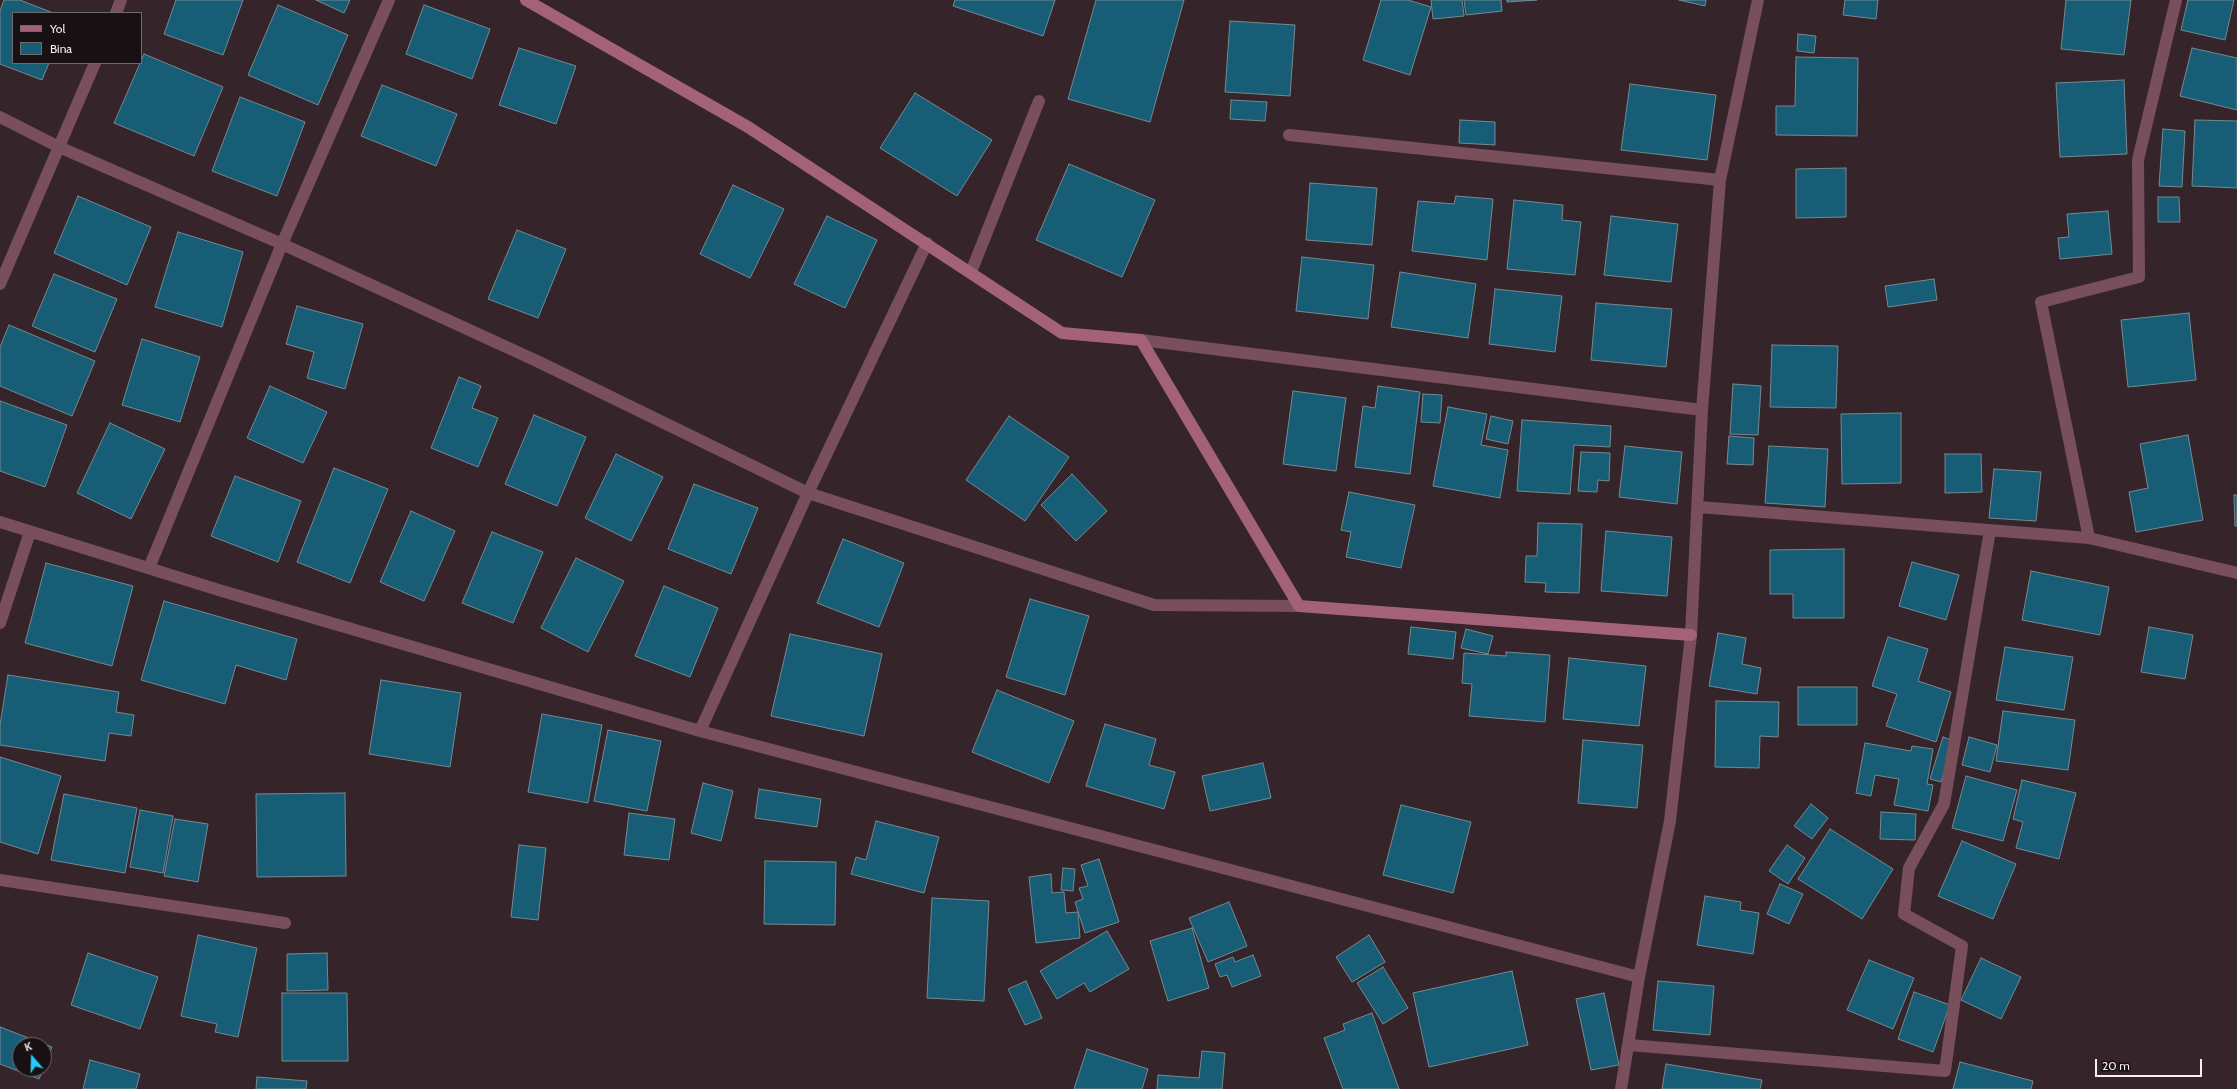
<!DOCTYPE html>
<style>
body{margin:0}
#map{position:relative;width:2237px;height:1089px;overflow:hidden;background:#35252a;font-family:Cabin,sans-serif}
canvas{display:block}
.legend{position:absolute;left:12px;top:12px;width:130px;height:52px;box-sizing:border-box;background:#181113;border:1px solid #72696c;margin:0;padding:5px 7px;list-style:none;font-size:12px;color:#f9eef1}
.legend li{display:flex;align-items:center;gap:8px;height:20px}
.legend b{width:20px;border:1px solid #72696c}
.north{position:absolute;left:12px;top:1037px;width:40px;height:40px;box-sizing:border-box;background:#181113;border:1px solid #72696c;border-radius:50%;rotate:340deg;font-size:11px;font-weight:700;line-height:16px;text-align:center;color:#f9eef1}
.north::after{content:'';display:block;margin:auto;width:14px;height:18px;background:#27c8ff;clip-path:polygon(50% 0,100% 100%,50% 72%,0 100%)}
.scale{position:absolute;left:2095px;top:1059px;width:107px;height:18px;box-sizing:border-box;border:2px solid #f9eef1;border-top:0;padding-left:5px;font-size:12px;line-height:14px;white-space:nowrap;color:#f9eef1;-webkit-text-stroke:3px #181113;paint-order:stroke}
</style>
<div id="map">
<canvas width="2237" height="1089"></canvas>
<ul class="legend">
<li><b style="height:5px;background:#a36277"></b>Yol</li>
<li><b style="height:11px;background:#175d76"></b>Bina</li>
</ul>
<div class="north">K</div>
<div class="scale">20 m</div>
</div>
<script>
const context = document.querySelector('canvas').getContext('2d');
context.lineJoin = 'round';
function fillPath(path, color) { context.fillStyle = color; context.fill(path, 'evenodd'); }
const shape = rows => new Path2D(rows.map(r => 'M' + r).join(''));
function strokePath(path, color, width, dash) { context.strokeStyle = color; context.lineWidth = width; context.lineCap = dash ? 'butt' : 'round'; context.setLineDash(dash || []); context.stroke(path); }
const building = shape([
 [4,0,20,0,53,13,13,13,13,63,49,63,42,80,0,64,0,11,4,0],
 [176,0,243,0,223,55,164,34,176,0],
 [316,0,350,0,344,13,316,0],
 [955,0,1055,0,1043,36,953,6,955,0],
 [1096,0,1184,0,1150,122,1068,99,1096,0],
 [1381,0,1408,0,1431,7,1410,75,1363,60,1381,0],
 [1431,0,1462,0,1464,16,1433,19,1431,0],
 [1464,0,1501,0,1502,11,1466,15,1464,0],
 [1507,0,1537,0,1507,2,1507,0],
 [1679,0,1706,0,1705,6,1679,0],
 [1845,0,1878,0,1876,19,1843,15,1845,0],
 [2066,0,2131,0,2124,55,2061,49,2066,0],
 [2188,0,2234,0,2225,40,2181,30,2188,0],
 [278,5,348,35,318,105,248,75,278,5],
 [424,5,490,29,472,79,406,54,424,5],
 [1230,21,1295,25,1290,96,1225,92,1230,21],
 [1798,34,1816,36,1814,53,1797,51,1798,34],
 [519,48,576,66,556,124,499,105,519,48],
 [2192,48,2237,58,2237,110,2180,96,2192,48],
 [144,54,223,87,194,156,114,123,144,54],
 [1796,57,1858,58,1857,136,1776,135,1776,106,1795,106,1796,57],
 [2124,80,2127,154,2060,157,2056,83,2124,80],
 [1630,84,1716,95,1707,160,1621,150,1630,84],
 [382,85,457,114,436,166,361,136,382,85],
 [915,93,992,140,957,196,880,148,915,93],
 [240,97,305,122,277,196,212,171,240,97],
 [1231,100,1267,102,1265,121,1230,119,1231,100],
 [1460,120,1495,122,1495,145,1459,143,1460,120],
 [2195,120,2237,121,2237,188,2192,186,2195,120],
 [2163,129,2185,131,2182,187,2159,186,2163,129],
 [1069,164,1155,200,1122,277,1036,240,1069,164],
 [1846,168,1846,217,1796,218,1796,169,1846,168],
 [1310,183,1377,188,1372,245,1306,240,1310,183],
 [733,185,784,209,750,278,700,254,733,185],
 [78,196,151,227,127,285,54,253,78,196],
 [1456,196,1493,199,1487,260,1412,251,1418,201,1454,204,1456,196],
 [2158,197,2179,197,2180,222,2158,222,2158,197],
 [1514,200,1563,205,1562,220,1581,222,1575,275,1507,269,1514,200],
 [2108,211,2112,254,2060,259,2058,238,2069,237,2067,214,2108,211],
 [827,216,877,240,845,308,794,284,827,216],
 [1611,216,1678,224,1671,282,1604,275,1611,216],
 [517,230,566,249,538,318,488,299,517,230],
 [178,232,243,252,222,327,155,307,178,232],
 [1302,257,1374,265,1368,319,1296,311,1302,257],
 [1400,272,1476,284,1468,338,1391,327,1400,272],
 [54,274,117,299,95,352,32,326,54,274],
 [1934,279,1937,300,1888,307,1885,286,1934,279],
 [1495,289,1562,296,1555,352,1489,344,1495,289],
 [1596,303,1672,309,1666,367,1591,360,1596,303],
 [297,306,363,324,345,389,307,378,314,352,286,344,297,306],
 [2189,313,2196,380,2128,387,2121,320,2189,313],
 [9,325,95,361,72,416,0,386,0,347,9,325],
 [142,339,200,357,180,422,122,405,142,339],
 [1772,345,1838,346,1836,408,1770,407,1772,345],
 [459,377,481,386,472,408,498,418,478,467,431,448,459,377],
 [1733,384,1761,386,1758,435,1730,434,1733,384],
 [270,386,327,412,303,463,247,438,270,386],
 [1378,386,1420,392,1410,474,1355,467,1363,406,1375,408,1378,386],
 [1293,391,1346,398,1336,471,1283,464,1293,391],
 [1423,394,1442,395,1440,423,1421,422,1423,394],
 [0,401,67,425,45,487,0,471,0,401],
 [1448,407,1487,414,1481,445,1508,450,1500,498,1433,486,1448,407],
 [1901,413,1901,483,1842,484,1841,414,1901,413],
 [534,415,586,437,557,506,505,484,534,415],
 [1009,416,1069,457,1025,521,966,480,1009,416],
 [1491,416,1513,421,1508,444,1486,439,1491,416],
 [1522,420,1611,426,1610,447,1574,445,1570,494,1517,491,1522,420],
 [110,423,165,449,131,519,77,493,110,423],
 [2188,435,2203,520,2136,532,2129,492,2148,488,2140,444,2188,435],
 [1729,436,1754,438,1753,465,1727,464,1729,436],
 [1625,446,1682,452,1677,504,1619,497,1625,446],
 [1769,446,1828,449,1825,507,1765,503,1769,446],
 [1581,452,1610,453,1609,481,1598,480,1597,492,1578,491,1581,452],
 [616,454,663,477,631,541,585,518,616,454],
 [1945,454,1981,454,1982,492,1945,493,1945,454],
 [334,468,388,489,350,583,297,562,334,468],
 [1994,469,2041,472,2036,521,1989,518,1994,469],
 [1072,474,1107,511,1076,541,1041,505,1072,474],
 [235,476,301,501,278,562,211,536,235,476],
 [694,484,758,508,731,574,668,549,694,484],
 [1349,492,1415,505,1401,568,1346,557,1351,532,1341,530,1349,492],
 [2234,495,2237,495,2237,526,2235,526,2234,495],
 [411,511,455,531,424,601,380,582,411,511],
 [1538,523,1582,524,1579,593,1545,592,1546,583,1525,582,1526,556,1537,556,1538,523],
 [1606,531,1672,537,1667,596,1601,591,1606,531],
 [492,532,543,552,513,623,462,603,492,532],
 [843,539,904,563,879,627,817,603,843,539],
 [1844,549,1844,618,1793,618,1793,594,1770,594,1770,550,1844,549],
 [576,558,624,581,588,652,541,628,576,558],
 [1912,562,1959,575,1946,620,1899,606,1912,562],
 [46,563,133,586,112,666,25,643,46,563],
 [2031,571,2109,587,2100,635,2022,620,2031,571],
 [664,586,718,608,690,677,635,656,664,586],
 [1030,599,1089,616,1065,695,1006,677,1030,599],
 [164,601,297,639,286,680,236,665,225,704,141,680,164,601],
 [1411,627,1456,632,1453,659,1408,654,1411,627],
 [2149,627,2193,635,2185,679,2141,672,2149,627],
 [1466,629,1493,636,1488,654,1461,648,1466,629],
 [1718,633,1746,638,1742,664,1761,668,1757,694,1709,686,1718,633],
 [790,634,882,654,864,736,771,716,790,634],
 [1888,637,1928,649,1918,681,1951,692,1936,742,1886,726,1897,694,1872,686,1888,637],
 [2005,647,2073,657,2064,710,1996,700,2005,647],
 [1506,652,1550,655,1545,722,1469,716,1472,684,1462,683,1464,653,1506,656,1506,652],
 [1569,658,1646,666,1639,726,1563,719,1569,658],
 [8,675,119,692,116,712,134,715,131,736,109,733,105,761,0,745,0,725,8,675],
 [381,680,461,693,450,767,369,754,381,680],
 [1798,687,1857,687,1857,725,1798,725,1798,687],
 [997,690,1074,721,1049,783,972,752,997,690],
 [1716,701,1779,702,1778,737,1760,736,1759,768,1715,767,1716,701],
 [2003,711,2075,720,2068,770,1996,761,2003,711],
 [542,714,602,725,588,803,528,792,542,714],
 [1105,724,1156,739,1149,765,1175,772,1164,809,1086,786,1105,724],
 [608,730,661,741,647,811,594,801,608,730],
 [1943,737,1954,741,1941,782,1930,779,1943,737],
 [1969,737,1997,745,1990,772,1962,765,1969,737],
 [1583,740,1643,745,1637,808,1578,803,1583,740],
 [1865,743,1911,751,1912,746,1933,749,1927,784,1933,785,1928,811,1894,805,1899,779,1875,775,1871,796,1856,793,1865,743],
 [0,757,61,776,38,854,0,842,0,757],
 [1263,763,1271,798,1210,811,1202,776,1263,763],
 [1966,776,2017,790,2003,841,1952,828,1966,776],
 [2022,780,2076,793,2059,859,2016,848,2023,822,2013,819,2022,780],
 [703,783,733,791,721,841,691,833,703,783],
 [759,789,821,799,817,827,755,818,759,789],
 [345,793,346,876,257,877,256,794,345,793],
 [64,794,137,808,125,873,51,860,64,794],
 [1811,804,1828,818,1812,839,1794,826,1811,804],
 [1401,805,1471,822,1453,893,1383,875,1401,805],
 [140,810,173,816,163,873,130,867,140,810],
 [1881,812,1916,814,1915,840,1880,839,1881,812],
 [629,813,675,819,669,860,624,855,629,813],
 [175,819,208,824,198,882,164,876,175,819],
 [876,821,939,837,924,893,851,874,856,857,866,860,876,821],
 [1830,829,1893,869,1862,919,1798,879,1830,829],
 [1962,841,2016,864,1993,919,1938,896,1962,841],
 [519,845,546,848,538,920,511,917,519,845],
 [1787,845,1805,858,1788,884,1769,871,1787,845],
 [1099,859,1119,922,1085,933,1075,902,1083,899,1079,888,1088,886,1081,865,1099,859],
 [765,861,836,862,835,925,764,924,765,861],
 [1063,868,1075,869,1073,891,1061,890,1063,868],
 [1051,874,1052,893,1064,892,1066,913,1078,912,1080,938,1036,943,1029,877,1051,874],
 [1780,884,1803,894,1789,924,1767,914,1780,884],
 [1705,896,1741,902,1740,910,1759,913,1753,954,1697,945,1705,896],
 [932,898,989,901,984,1001,927,998,932,898],
 [1229,902,1247,946,1208,962,1189,918,1229,902],
 [1192,928,1209,988,1168,1001,1150,941,1192,928],
 [1107,931,1129,969,1090,992,1084,983,1057,999,1040,971,1107,931],
 [198,935,257,948,238,1037,215,1032,217,1024,181,1016,198,935],
 [1369,935,1385,962,1352,982,1336,957,1369,935],
 [88,953,158,977,140,1029,71,1005,88,953],
 [327,953,328,990,287,991,287,954,327,953],
 [1253,955,1261,976,1232,987,1227,975,1220,977,1215,964,1233,957,1235,962,1253,955],
 [1981,958,2021,977,2001,1019,1961,1000,1981,958],
 [1869,960,1914,978,1893,1029,1847,1010,1869,960],
 [1383,967,1408,1008,1383,1024,1357,983,1383,967],
 [1512,971,1528,1045,1429,1067,1413,993,1512,971],
 [1026,981,1042,1018,1025,1025,1008,989,1026,981],
 [1658,981,1714,986,1710,1035,1653,1030,1658,981],
 [1914,992,1950,1005,1933,1052,1898,1039,1914,992],
 [282,993,347,993,348,1061,282,1061,282,993],
 [1604,993,1619,1065,1591,1070,1576,999,1604,993],
 [1372,1013,1399,1089,1343,1089,1324,1038,1345,1030,1343,1024,1372,1013],
 [0,1027,52,1047,44,1067,44,1045,20,1045,20,1069,43,1069,39,1079,0,1064,0,1027],
 [1087,1049,1148,1069,1142,1089,1074,1089,1087,1049],
 [1202,1051,1225,1053,1222,1089,1157,1089,1158,1075,1199,1078,1202,1051],
 [90,1060,140,1074,136,1089,83,1089,90,1060],
 [1960,1062,2033,1081,2031,1089,1953,1089,1960,1062],
 [1666,1064,1762,1080,1760,1089,1662,1089,1666,1064],
 [257,1077,307,1081,306,1089,256,1089,257,1077]
]);
fillPath(building, '#175d76');
strokePath(building, '#768991', 1);
strokePath(shape([
 [116,13,121,0],
 [0,117,59,147,282,244,539,362,808,493,1154,605,1299,606],
 [1289,135,1720,180],
 [971,272,1039,101],
 [0,284,95,63],
 [1141,340,1702,410],
 [1699,507,2089,538,2237,573],
 [0,522,222,591,700,731,1639,977],
 [2089,538,2041,302,2139,277,2138,160,2176,0],
 [149,568,282,244,389,0],
 [0,623,30,532],
 [700,731,808,493,927,243],
 [0,880,285,923],
 [1629,1045,1945,1071,1962,946,1904,914,1909,868,1944,804,1990,530],
 [1621,1089,1639,977,1670,821,1691,635,1702,410,1720,180,1758,0]
]), '#784f5b', 12);
strokePath(shape([
 [526,0,748,127,1062,333,1141,340,1299,606,1691,635]
]), '#a36277', 12);
</script>
